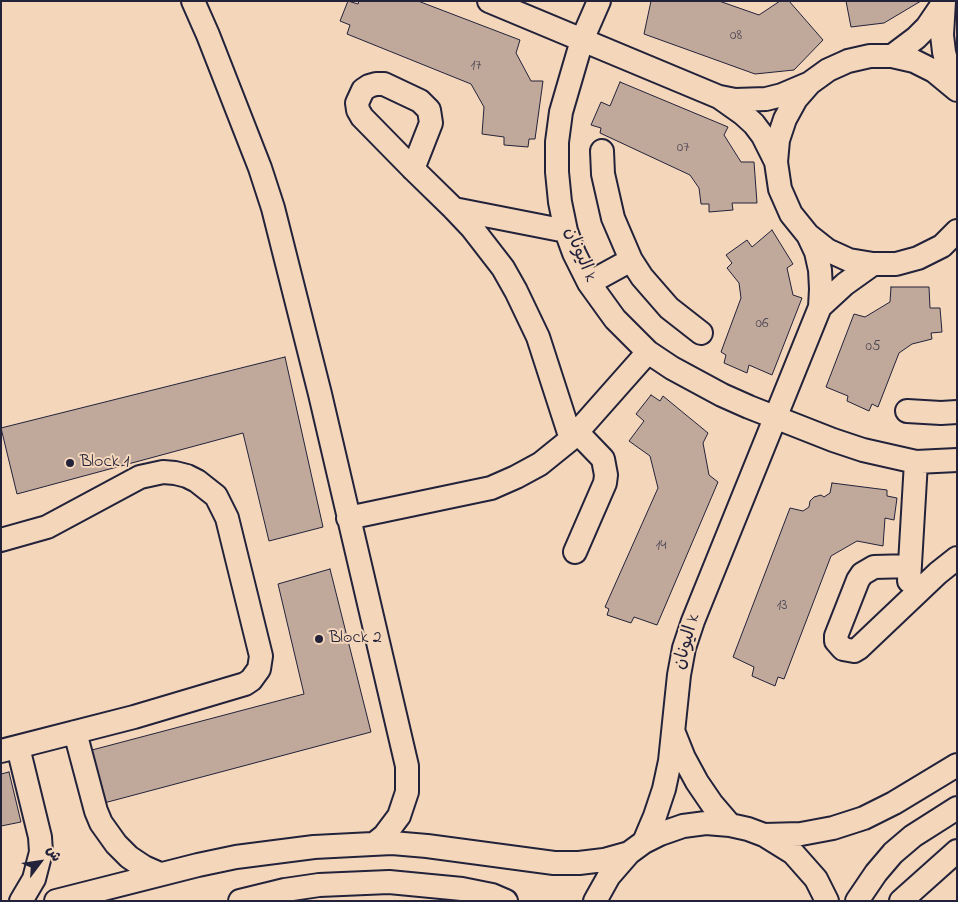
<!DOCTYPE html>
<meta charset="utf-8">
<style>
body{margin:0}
#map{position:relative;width:958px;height:902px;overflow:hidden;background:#f4d6ba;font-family:"Indie Flower","Playpen Sans Arabic",sans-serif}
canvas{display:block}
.frame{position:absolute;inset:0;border:2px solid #22223b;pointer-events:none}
.north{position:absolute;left:15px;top:837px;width:50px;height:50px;-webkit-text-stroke:4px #f4d6ba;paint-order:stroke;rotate:59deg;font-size:14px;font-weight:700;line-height:20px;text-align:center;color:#22223b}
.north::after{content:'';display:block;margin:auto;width:18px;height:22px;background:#22223b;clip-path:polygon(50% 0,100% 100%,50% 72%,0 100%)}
</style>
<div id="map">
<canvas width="958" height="902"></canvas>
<div class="frame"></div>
<div class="north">ش</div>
</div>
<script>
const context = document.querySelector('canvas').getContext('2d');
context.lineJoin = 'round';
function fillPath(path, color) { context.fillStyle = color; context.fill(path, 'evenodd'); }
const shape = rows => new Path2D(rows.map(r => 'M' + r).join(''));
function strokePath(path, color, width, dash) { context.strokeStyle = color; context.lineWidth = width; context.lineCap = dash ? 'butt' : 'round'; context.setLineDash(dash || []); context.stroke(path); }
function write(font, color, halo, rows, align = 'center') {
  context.font = font + ' "Indie Flower","Playpen Sans Arabic",sans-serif'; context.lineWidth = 4; context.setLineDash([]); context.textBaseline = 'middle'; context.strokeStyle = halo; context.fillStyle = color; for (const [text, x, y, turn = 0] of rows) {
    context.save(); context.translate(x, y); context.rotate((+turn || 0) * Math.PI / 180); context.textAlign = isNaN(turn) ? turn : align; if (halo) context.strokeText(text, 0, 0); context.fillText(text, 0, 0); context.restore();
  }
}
const building = shape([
 [348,1,358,4,359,1,418,1,520,40,516,53,531,81,543,81,535,139,529,139,528,147,504,145,504,137,482,134,484,107,471,84,347,34,350,25,340,21,348,1],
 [651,1,719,1,759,15,780,1,789,1,823,40,794,70,755,74,644,34,651,1],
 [846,1,921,1,884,23,851,27,846,1],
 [620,82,728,127,724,135,741,162,754,162,757,203,732,203,733,210,709,212,709,204,701,204,699,188,690,175,600,133,601,128,591,125,601,102,610,106,620,82],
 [772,230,793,264,787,268,793,295,802,298,772,375,749,365,747,373,724,363,726,355,721,352,741,298,739,283,727,268,732,263,726,255,747,240,752,247,772,230],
 [891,287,929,287,930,308,940,308,942,332,931,333,932,339,912,344,899,353,878,407,872,404,869,411,847,401,848,396,826,387,854,314,865,317,890,302,891,287],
 [285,357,323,527,269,541,243,433,17,494,1,428,285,357],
 [651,395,660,401,663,396,708,433,703,443,709,475,718,482,657,625,634,617,631,623,607,615,609,609,605,607,658,488,650,456,629,441,644,421,636,414,651,395],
 [832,483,887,490,887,496,897,498,894,520,885,518,883,546,857,541,831,556,784,679,778,677,775,686,752,676,754,667,733,657,790,508,803,511,809,507,810,501,814,497,821,495,824,497,830,493,832,483],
 [330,569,371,732,104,803,92,750,304,694,278,584,330,569],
 [9,772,21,822,1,826,1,774,9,772]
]);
fillPath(building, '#c0a99b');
strokePath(building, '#22223b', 1);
const minor = shape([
 [193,1,208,35,260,168,273,208,320,394,407,766,407,792,399,816,384,836,374,844],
 [489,1,719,97,743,114,754,124,763,136,776,162],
 [599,1,582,40,561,112,557,142,557,172,560,202,566,231,574,253,589,283,615,319,648,352,672,368,722,395,749,407,833,440,863,450,916,462,957,460],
 [944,1,942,35,944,52,952,85],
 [892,56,916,38,927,27,944,2],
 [957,90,934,71,914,61,892,56,870,56,848,61,828,70,810,83,796,99,785,119,778,140,776,162,780,189,791,214,808,235,827,250,849,260,873,264,896,264,918,258,942,246,957,231],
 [720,97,735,100,766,99,782,95,808,84],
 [602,151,603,174,613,218,631,260,642,277,669,308,701,333],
 [413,169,431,123,429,110,420,101,384,84,376,84,369,86,363,90,357,103,358,110,362,117,413,169,454,209,472,228,503,268,516,291,538,337,571,439],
 [454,209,566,231],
 [589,283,631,260],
 [820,307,845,284,873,264],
 [907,411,941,413,957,412],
 [348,518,491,488,516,477,540,464,571,439,648,352],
 [1,540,47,527,140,477,163,472,175,473,187,476,197,481,216,496,227,518,261,656,259,669,251,680,245,684,134,717,1,751],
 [575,552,605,483,606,475,603,459,578,433],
 [910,566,874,567,862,574,858,580,836,636,836,641,843,649,854,651,859,648,938,573,957,558],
 [909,581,916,462],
 [75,732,96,811,101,823,116,844,129,857,144,867,160,874],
 [674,733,684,758,697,782,712,804,730,825],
 [18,747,40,837,41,852,34,879,21,901],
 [764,835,801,834,833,828,864,818,894,803,957,765],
 [644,842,655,816,664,789,670,761,679,675,684,648,693,621,820,307,821,289,820,270,816,252,808,235],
 [56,901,198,865,236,857,314,847,392,843,427,846,554,863,579,863,604,860,629,853],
 [240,901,285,890,319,885,389,882,462,889,492,895,506,901],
 [595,901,609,876,629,853,644,842,660,834,683,826,706,823,730,825,748,829,764,835,793,853,816,879,827,901],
 [857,901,876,873,893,853,913,836,957,808],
 [901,901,957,851]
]);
strokePath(minor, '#22223b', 26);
strokePath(minor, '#f4d6ba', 22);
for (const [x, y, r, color] of [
 [70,463,5,"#22223b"],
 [319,639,5,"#22223b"]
]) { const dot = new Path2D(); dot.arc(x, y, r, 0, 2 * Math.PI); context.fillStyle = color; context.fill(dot); strokePath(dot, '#f4d6ba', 2); }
write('15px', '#4a4453', null, [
 ["08",736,37],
 ["17",476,67],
 ["07",683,149],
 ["06",762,325],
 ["05",873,348],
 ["14",661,547],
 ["13",782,607]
]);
write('18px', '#22223b', '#f4d6ba', [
 ["اليونان k",579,255,67],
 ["اليونان k",688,642,-74]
]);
write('18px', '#22223b', '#f4d6ba', [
 ["Block 1",80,463],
 ["Block 2",329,639]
], 'left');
</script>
